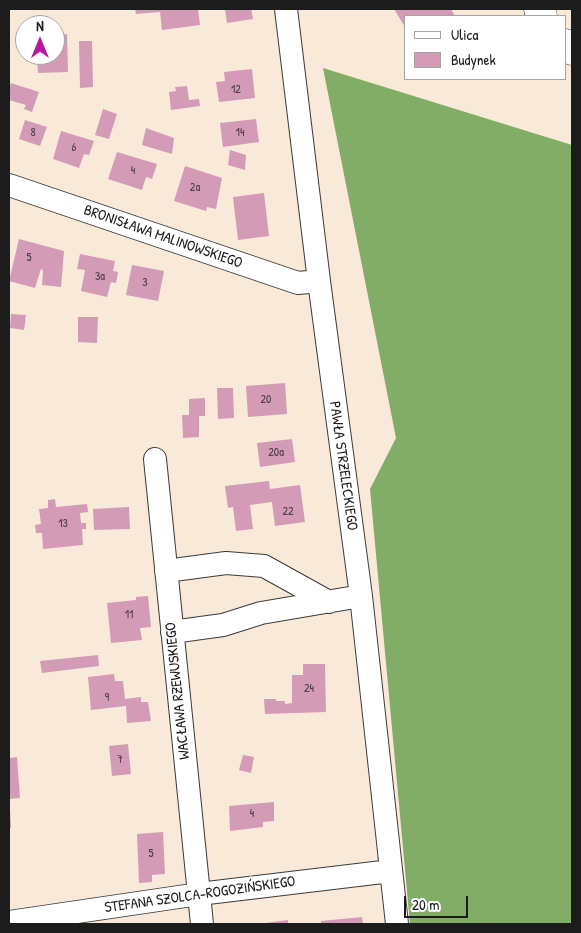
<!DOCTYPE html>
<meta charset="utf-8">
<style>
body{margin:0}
#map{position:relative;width:581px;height:933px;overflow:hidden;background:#f9e9d8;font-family:"Patrick Hand",sans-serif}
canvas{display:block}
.frame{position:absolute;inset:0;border:10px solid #1c1c1c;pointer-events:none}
.legend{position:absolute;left:404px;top:15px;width:162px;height:65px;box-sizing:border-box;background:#fff;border:1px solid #a4a4a4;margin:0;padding:6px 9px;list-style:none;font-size:15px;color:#1c1c1c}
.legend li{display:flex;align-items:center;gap:10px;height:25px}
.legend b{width:25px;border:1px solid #a4a4a4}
.north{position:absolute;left:15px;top:15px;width:50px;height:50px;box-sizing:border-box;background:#fff;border:1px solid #a4a4a4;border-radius:50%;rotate:0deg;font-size:14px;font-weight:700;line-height:20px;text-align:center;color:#1c1c1c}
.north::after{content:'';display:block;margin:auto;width:18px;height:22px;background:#b5179e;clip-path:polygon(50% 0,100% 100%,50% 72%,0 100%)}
.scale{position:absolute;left:404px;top:896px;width:64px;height:22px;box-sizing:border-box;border:2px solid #1c1c1c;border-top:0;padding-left:6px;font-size:15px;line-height:18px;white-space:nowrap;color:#1c1c1c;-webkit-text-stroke:4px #fff;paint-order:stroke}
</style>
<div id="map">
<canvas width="581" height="933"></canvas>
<div class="frame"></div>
<ul class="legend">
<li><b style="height:6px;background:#fff"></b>Ulica</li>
<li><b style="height:14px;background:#d49bb7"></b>Budynek</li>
</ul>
<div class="north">N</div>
<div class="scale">20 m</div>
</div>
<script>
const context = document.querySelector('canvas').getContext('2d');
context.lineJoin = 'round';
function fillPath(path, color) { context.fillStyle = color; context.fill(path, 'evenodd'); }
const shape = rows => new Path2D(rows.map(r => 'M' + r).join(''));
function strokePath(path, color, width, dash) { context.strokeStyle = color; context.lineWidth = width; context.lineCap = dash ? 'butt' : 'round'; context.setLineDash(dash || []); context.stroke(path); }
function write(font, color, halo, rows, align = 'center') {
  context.font = font + ' "Patrick Hand",sans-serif'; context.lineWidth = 4; context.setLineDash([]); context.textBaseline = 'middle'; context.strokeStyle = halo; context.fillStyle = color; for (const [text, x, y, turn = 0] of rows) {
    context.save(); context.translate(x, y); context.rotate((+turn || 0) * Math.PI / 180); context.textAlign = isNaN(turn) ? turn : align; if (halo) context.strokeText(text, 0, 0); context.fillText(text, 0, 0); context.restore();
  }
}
fillPath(shape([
 [323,68,572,145,572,924,410,924,370,489,396,438]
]), '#81ad66');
fillPath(shape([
 [135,9,198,9,200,25,162,30,160,12,136,14],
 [225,9,251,9,253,19,227,23],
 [394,9,451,9,455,16,405,16,405,27],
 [67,34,68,72,38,73,37,55,55,55,55,35],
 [79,41,92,41,93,87,80,88],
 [252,69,255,98,219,102,216,82,225,81,224,72],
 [11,83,39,92,32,112,24,109,26,105,9,100,9,89],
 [187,86,189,100,199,99,200,106,171,110,169,92,176,91,175,87],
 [103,109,117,114,109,139,95,135],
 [256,119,259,142,223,147,220,123],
 [25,120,47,127,40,146,19,139],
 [146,128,174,138,172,154,142,145],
 [61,131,94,141,89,155,84,154,79,168,53,159],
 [230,150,246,155,245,170,228,165],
 [117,152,157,164,152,179,146,177,142,190,108,179],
 [185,166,222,178,216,209,207,207,206,211,174,201],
 [264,193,269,236,238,240,233,197],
 [19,239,64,251,61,287,42,285,43,270,41,269,35,288,9,281],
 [80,254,115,261,113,271,118,272,116,283,111,282,107,297,81,291,85,270,77,269],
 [132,265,164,271,158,301,126,295],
 [11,314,26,315,24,330,10,328],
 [78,317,98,317,97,343,78,342],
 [285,383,287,414,248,417,246,386],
 [217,388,233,388,234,418,218,419],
 [205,398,205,416,199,416,199,437,183,438,182,415,189,415,189,399],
 [292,439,295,462,260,467,257,443],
 [269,481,270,489,300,485,305,522,275,526,272,502,250,505,253,529,236,531,233,507,228,508,225,486],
 [55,499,56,507,87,504,88,512,80,513,81,523,86,523,86,529,82,529,83,545,43,549,42,533,36,533,35,525,41,524,39,509,48,508,48,500],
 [129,507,130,529,94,530,93,509],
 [148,596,151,627,140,628,142,640,111,643,107,603,136,600,136,597],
 [98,655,99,666,42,673,40,661],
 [303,664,325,664,326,712,265,714,264,699,276,699,276,701,285,701,285,704,292,703,292,675,303,675],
 [114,674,115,681,123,681,125,699,141,697,141,702,148,702,151,721,127,723,126,706,91,710,88,677],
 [128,744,131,774,112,776,109,746],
 [243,755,254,757,251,773,239,770],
 [17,757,20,798,9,799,9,758],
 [274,802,274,821,263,822,263,827,230,831,229,806],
 [9,809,10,809,11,828,9,828],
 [163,832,165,874,152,875,152,882,139,883,137,834],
 [362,917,363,924,321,924,321,921],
 [288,920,288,924,265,924,265,923]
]), '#d49bb7');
const minor = shape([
 [286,9,319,281,361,596,397,924],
 [9,185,298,283,319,281],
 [155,459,202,924],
 [166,571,226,563,264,566,329,602],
 [172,632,223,625,261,613,361,596],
 [9,922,199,894,391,871]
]);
const tertiary = shape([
 [538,9,543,16],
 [565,43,572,51]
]);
strokePath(minor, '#3d3b38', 24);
strokePath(tertiary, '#3d3b38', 29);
strokePath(minor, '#fff', 22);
strokePath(tertiary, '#fff', 28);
write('12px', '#4a3c43', null, [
 ["12",236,90],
 ["8",33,133],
 ["14",240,133],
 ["6",74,148],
 ["4",133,171],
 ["2a",195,188],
 ["5",29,258],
 ["3a",100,277],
 ["3",145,283],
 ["20",266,400],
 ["20a",276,453],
 ["22",288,512],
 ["13",63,524],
 ["11",129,615],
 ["24",309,689],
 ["9",107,698],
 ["7",120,760],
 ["4",252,814],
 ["5",151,854]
]);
write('15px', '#1c1c1c', '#fff', [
 ["BRONISŁAWA MALINOWSKIEGO",163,237,19],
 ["PAWŁA STRZELECKIEGO",343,466,82],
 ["WACŁAWA RZEWUSKIEGO",178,691,-96],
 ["STEFANA SZOLCA-ROGOZIŃSKIEGO",200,895,-8]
]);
</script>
